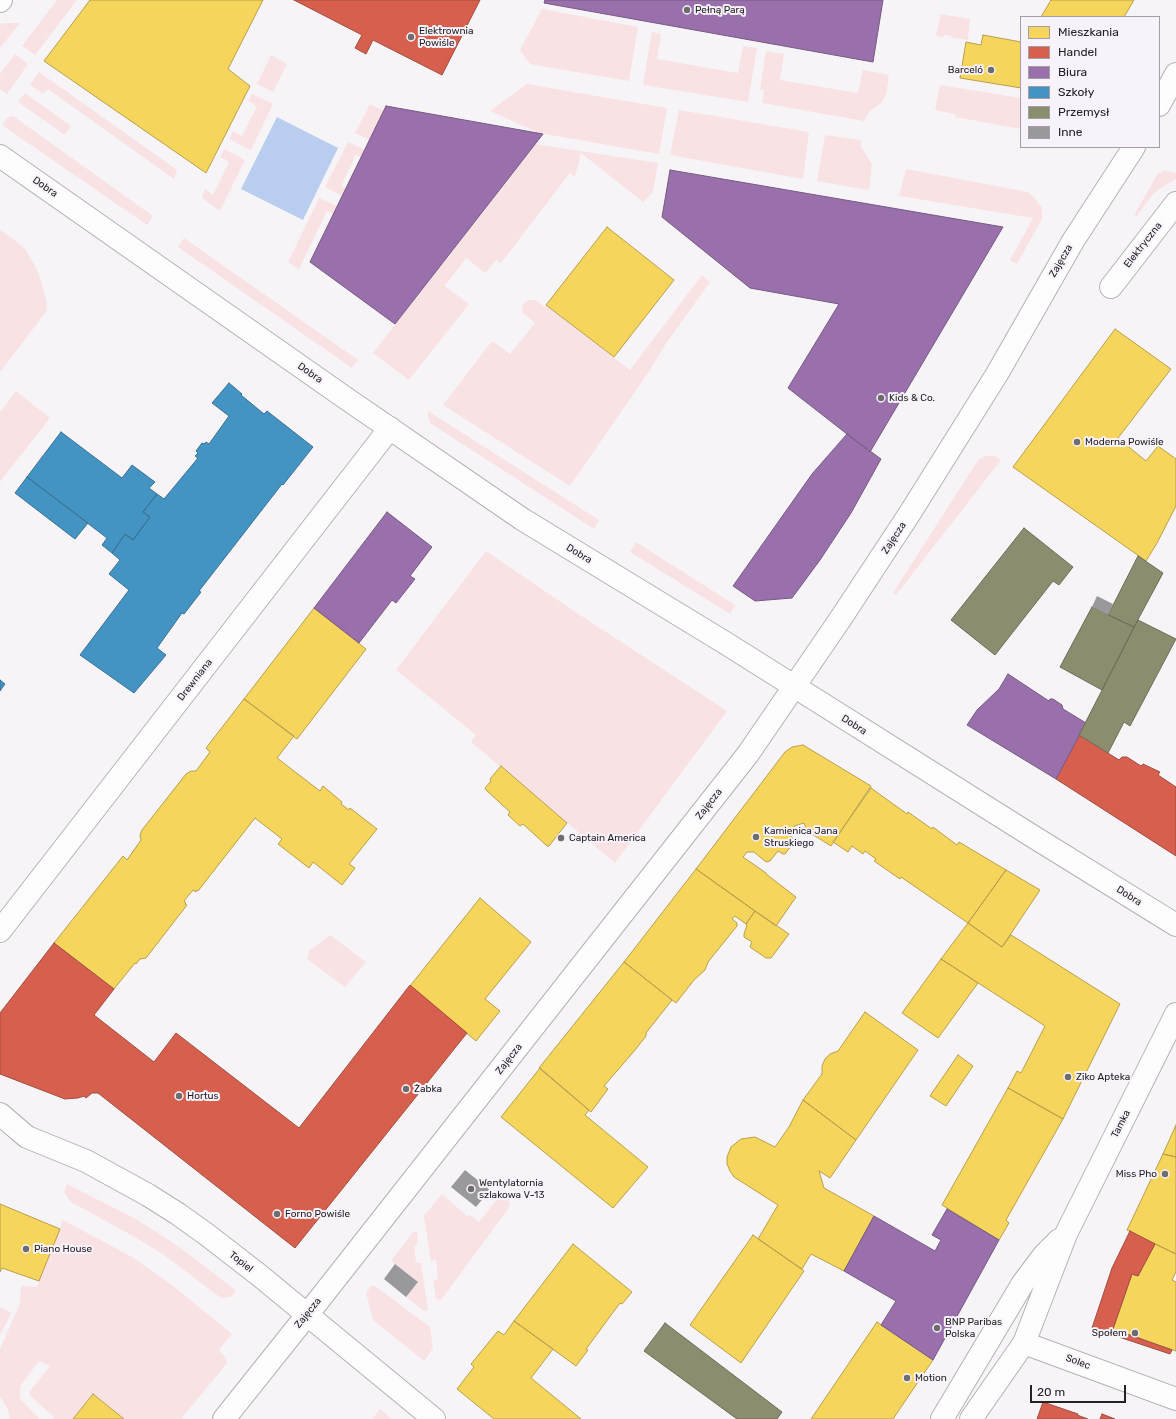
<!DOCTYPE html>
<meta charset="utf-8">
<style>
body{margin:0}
#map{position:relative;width:1176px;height:1419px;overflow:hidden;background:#f7f4f8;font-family:Rubik,sans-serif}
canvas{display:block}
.legend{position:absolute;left:1020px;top:16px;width:140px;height:132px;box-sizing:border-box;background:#f8f2fa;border:1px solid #a39fa5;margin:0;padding:5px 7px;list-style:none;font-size:12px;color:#242225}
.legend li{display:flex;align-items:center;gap:8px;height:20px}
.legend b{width:20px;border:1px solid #a39fa5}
.scale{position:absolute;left:1030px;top:1385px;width:96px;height:18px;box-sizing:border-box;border:2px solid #242225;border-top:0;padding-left:5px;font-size:12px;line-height:14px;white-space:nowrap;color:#242225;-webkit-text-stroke:3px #f8f2fa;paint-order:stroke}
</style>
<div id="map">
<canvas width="1176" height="1419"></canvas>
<ul class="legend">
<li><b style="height:11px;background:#f6d55c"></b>Mieszkania</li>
<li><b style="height:11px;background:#d6604d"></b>Handel</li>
<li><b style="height:11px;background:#9970ab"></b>Biura</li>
<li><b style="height:11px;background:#4393c3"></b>Szkoły</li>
<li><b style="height:11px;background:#8c8c6e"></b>Przemysł</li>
<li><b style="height:11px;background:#99989b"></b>Inne</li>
</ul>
<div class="scale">20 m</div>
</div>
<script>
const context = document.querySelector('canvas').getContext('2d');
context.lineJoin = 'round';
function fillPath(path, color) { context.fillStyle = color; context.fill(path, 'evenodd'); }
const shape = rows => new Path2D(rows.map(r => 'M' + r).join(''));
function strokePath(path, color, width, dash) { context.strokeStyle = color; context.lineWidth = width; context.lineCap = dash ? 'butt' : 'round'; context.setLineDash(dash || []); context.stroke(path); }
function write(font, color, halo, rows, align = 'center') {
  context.font = font + ' Rubik,sans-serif'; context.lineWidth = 4; context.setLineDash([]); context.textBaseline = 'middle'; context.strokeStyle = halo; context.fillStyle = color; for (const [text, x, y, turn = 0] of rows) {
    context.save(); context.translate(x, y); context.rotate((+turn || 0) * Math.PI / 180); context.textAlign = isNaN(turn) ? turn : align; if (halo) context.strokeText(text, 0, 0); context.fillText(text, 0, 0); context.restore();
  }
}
fillPath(shape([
 [57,0,77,0,35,55,22,46],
 [542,9,638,27,629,81,530,64,520,50],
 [941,14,970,19,968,40,952,38,952,36,944,35,943,38,936,35],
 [2,23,20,23,0,48,0,26],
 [652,32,661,34,657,59,738,73,743,46,757,48,748,102,643,85],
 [766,51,784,54,780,80,858,93,863,70,889,75,886,95,882,102,869,112,864,121,762,103,764,90,760,90],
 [15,54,28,64,7,94,0,89,0,74],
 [271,55,287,64,273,92,257,84],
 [39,72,177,170,174,179,48,89,43,94,30,85],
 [527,84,667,108,659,154,539,133,490,111],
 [940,85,1021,98,1021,129,955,117,955,114,935,110],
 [25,93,71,126,65,135,18,102],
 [252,94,273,104,251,150,229,139,233,131,242,136,257,106,248,101],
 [370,104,384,111,369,140,355,133],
 [679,110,809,132,803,179,670,155],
 [13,116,153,216,147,225,2,125,7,118],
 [825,135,861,140,861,147,872,164,869,190,817,181],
 [348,142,365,150,361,157,356,155,341,186,346,188,342,196,325,187],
 [535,144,658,163,653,192,643,202,581,153,575,177,570,173,501,263,496,260,485,273,466,258,445,286,469,304,409,380,373,353],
 [224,149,245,160,220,211,202,198,205,189,213,195,229,162,220,157],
 [906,169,1028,192,1034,197,1042,208,1042,219,1017,264,1010,260,1033,218,899,196],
 [1164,170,1176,173,1176,179,1161,188,1154,193,1136,217,1134,215,1157,175],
 [319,198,337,206,333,214,327,211,299,269,288,262],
 [0,230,16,241,26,250,35,266,40,277,47,303,46,312,0,372],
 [184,238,358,360,352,368,178,247],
 [702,275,710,282,665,345,648,373,570,486,443,405,492,341,510,354,535,323,523,313,522,310,523,304,528,300,536,300,545,307,546,305,630,370],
 [16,391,50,418,0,482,0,412],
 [428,411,599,520,594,529,430,423,428,417],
 [986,456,995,456,1001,460,896,595,893,593,978,460],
 [636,542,735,605,730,614,630,552],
 [486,551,577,613,727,711,615,863,471,742,476,735,396,670],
 [330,935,366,962,345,987,307,959,309,951],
 [67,1184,134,1218,169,1240,202,1264,236,1291,231,1297,221,1298,164,1255,133,1236,71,1202,64,1192],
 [442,1194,467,1216,470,1215,479,1222,498,1198,504,1197,508,1200,510,1205,508,1209,441,1300,436,1299,433,1281,438,1279,436,1260,431,1261,424,1216],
 [63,1220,132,1257,172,1285,232,1334,219,1350,225,1357,227,1363,181,1419,54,1419,53,1416,29,1395,30,1391,50,1366,39,1361,21,1385,20,1393,20,1398,25,1404,36,1415,39,1419,10,1419,8,1410,0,1396,0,1349,20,1303,21,1286,37,1287],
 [413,1232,417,1232,418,1243,414,1246,416,1263,421,1263,428,1310,424,1311,406,1297,418,1282,391,1261],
 [371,1286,375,1286,430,1327,433,1348,424,1361,373,1320,366,1293],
 [0,1307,10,1312,11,1314,0,1335],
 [380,1409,392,1419,372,1419]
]), '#f9e2e4');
fillPath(shape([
 [277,117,338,148,303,220,241,189]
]), '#b9ceee');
const homes = shape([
 [90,0,263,0,228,69,250,86,206,173,44,61,90,0],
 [1051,0,1134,0,1124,17,1041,17,1051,0],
 [983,35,1021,42,1021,88,960,78,966,42,981,45,983,35],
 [607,227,674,280,614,357,546,305,607,227],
 [1115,329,1171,369,1118,438,1146,461,1158,446,1176,459,1176,506,1157,543,1146,561,1013,467,1115,329],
 [314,608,366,649,297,739,244,699,314,608],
 [244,699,294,736,277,758,320,791,323,786,342,802,341,804,349,810,350,808,377,829,349,864,355,868,342,885,313,862,309,868,278,844,282,839,255,818,198,891,196,890,196,892,193,890,184,901,186,903,185,904,187,905,146,958,140,959,136,964,135,963,114,989,54,943,123,856,127,860,141,840,140,835,142,830,186,774,191,771,196,771,210,752,206,748,244,699],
 [803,745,871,786,831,846,807,831,804,823,794,826,795,829,790,835,795,841,785,854,783,854,778,851,770,861,766,862,754,852,747,852,743,857,766,873,766,874,796,897,776,926,696,869,785,752,792,747,803,745],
 [501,766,567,823,549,846,547,846,523,824,520,826,508,815,510,812,486,790,485,788,491,781,490,779,501,766],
 [871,788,907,814,908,812,932,829,933,827,957,845,959,842,1006,870,968,923,901,877,900,879,874,861,876,859,865,851,863,854,852,846,848,852,833,842,871,788],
 [696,869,755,911,746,924,735,916,732,919,737,923,737,926,708,962,705,970,694,980,676,1003,624,962,696,869],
 [1006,870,1040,890,1002,947,968,923,1006,870],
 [480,898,531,942,485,999,500,1011,476,1041,410,986,480,898],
 [755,911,789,934,771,958,766,958,750,947,752,942,744,937,744,934,747,925,746,924,755,911],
 [968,923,1002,947,1011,935,1120,1004,1063,1119,1008,1088,1017,1071,1021,1073,1045,1026,941,959,968,923],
 [941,959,978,983,938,1038,902,1013,941,959],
 [624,962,672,1000,646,1033,646,1036,635,1050,604,1086,608,1089,591,1112,539,1068,624,962],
 [865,1012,918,1050,856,1140,803,1100,822,1074,822,1066,825,1059,830,1054,838,1051,865,1012],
 [958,1055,973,1066,946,1106,930,1096,958,1055],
 [540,1068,589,1110,585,1115,648,1167,613,1208,501,1117,540,1068],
 [1008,1088,1063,1119,1006,1220,1009,1223,999,1240,942,1205,1008,1088],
 [803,1100,856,1140,830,1178,819,1171,824,1188,874,1216,844,1271,811,1254,802,1269,758,1239,778,1205,734,1177,730,1171,727,1164,727,1157,731,1147,741,1139,755,1137,775,1147,789,1127,803,1100],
 [1176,1125,1176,1157,1163,1154,1176,1125],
 [1163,1154,1176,1157,1176,1254,1127,1230,1163,1154],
 [0,1204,60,1229,39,1281,2,1268,0,1272,0,1204],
 [753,1235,804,1271,741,1363,690,1325,753,1235],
 [573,1244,632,1292,622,1304,620,1303,586,1349,588,1350,576,1366,514,1321,573,1244],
 [1155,1244,1176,1254,1176,1272,1172,1280,1176,1282,1176,1351,1113,1329,1132,1274,1138,1276,1155,1244],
 [514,1321,553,1349,531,1378,581,1419,494,1419,457,1389,474,1367,471,1364,498,1331,504,1335,514,1321],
 [877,1322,933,1360,897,1413,893,1419,811,1419,877,1322],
 [93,1394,124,1419,73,1419,93,1394]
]);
fillPath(homes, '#f6d55c');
strokePath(homes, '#b79f4c', 1);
const shops = shape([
 [294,0,480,0,442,75,373,40,366,54,355,48,362,35,294,0],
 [1079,735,1119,760,1122,757,1127,757,1141,766,1143,764,1160,772,1158,775,1176,787,1176,856,1056,779,1079,735],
 [54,943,114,989,94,1015,154,1062,176,1033,299,1128,410,985,467,1033,295,1248,98,1093,92,1093,86,1098,84,1096,78,1098,65,1099,0,1074,0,1013,54,943],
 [1130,1231,1155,1244,1138,1276,1132,1274,1113,1329,1172,1350,1170,1354,1092,1328,1112,1268,1130,1231],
 [1043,1402,1078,1414,1077,1415,1088,1419,1037,1419,1043,1402],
 [1102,1414,1115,1419,1100,1419,1102,1414]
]);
fillPath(shops, '#d6604d');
strokePath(shops, '#a14d41', 1);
const offices = shape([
 [545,0,883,0,873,62,544,3,545,0],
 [386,106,543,134,395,324,310,262,386,106],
 [670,170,1003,227,870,452,788,388,839,304,750,288,662,217,670,170],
 [847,434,881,459,851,513,820,560,792,598,755,601,733,586,812,474,847,434],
 [387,512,432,547,410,576,415,579,396,603,392,600,359,643,314,608,387,512],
 [1008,674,1049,701,1050,699,1053,699,1062,705,1063,709,1086,723,1056,779,967,725,977,710,999,689,1008,674],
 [947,1209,999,1240,933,1360,881,1325,896,1301,844,1271,874,1216,935,1251,941,1240,932,1235,947,1209]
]);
fillPath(offices, '#9970ab');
strokePath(offices, '#765983', 1);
const schools = shape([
 [229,383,242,394,241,395,264,414,267,411,313,447,283,485,282,484,199,591,201,592,184,614,182,613,157,648,166,655,134,693,80,655,129,590,109,574,120,560,112,553,125,534,133,540,150,517,143,512,157,494,164,499,198,458,195,456,198,453,196,451,202,443,204,444,206,442,209,444,229,416,212,403,229,383],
 [61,432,122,478,132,465,155,482,149,488,157,494,143,512,150,517,133,540,125,534,112,553,102,545,107,538,27,477,61,432],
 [27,477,88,523,75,539,15,493,27,477],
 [0,680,5,684,0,691,0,680]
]);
fillPath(schools, '#4393c3');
strokePath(schools, '#3a7194', 1);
const industry = shape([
 [1024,528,1073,567,1059,585,1053,581,995,655,951,620,1024,528],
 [1138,556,1163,573,1134,627,1108,615,1138,556],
 [1092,607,1134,627,1102,690,1060,667,1092,607],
 [1138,620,1176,639,1130,726,1124,722,1108,753,1079,735,1138,620],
 [665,1323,782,1412,777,1419,737,1419,644,1351,665,1323]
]);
fillPath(industry, '#8c8c6e');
strokePath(industry, '#6d6c58', 1);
fillPath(shape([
 [1097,596,1113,604,1108,615,1092,607],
 [465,1170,490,1190,476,1207,451,1187],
 [395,1264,418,1282,406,1297,384,1279]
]), '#99989b');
const street = shape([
 [0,1,1,0],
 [1111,287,1176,203],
 [0,931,390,428],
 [224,1419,307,1315]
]);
const secondary = shape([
 [1159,105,1176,74],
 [0,156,344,397,522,519,727,644,1029,834,1176,925],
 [0,1114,27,1137,86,1161,148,1195,178,1214,206,1234,259,1275,434,1419],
 [307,1315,748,754,841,618,910,513,997,374,1073,241,1134,147],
 [1024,1343,1176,1399],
 [942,1419,1023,1283,1044,1255,1059,1240],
 [971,1419,1024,1343,1066,1234,1176,1014]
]);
strokePath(street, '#b4b1b5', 24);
strokePath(secondary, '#b4b1b5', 24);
strokePath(street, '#fefdfe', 22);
strokePath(secondary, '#fefdfe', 22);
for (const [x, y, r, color] of [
 [687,10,4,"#6e6c6f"],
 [411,37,4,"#6e6c6f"],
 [991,70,4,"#6e6c6f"],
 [881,398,4,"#6e6c6f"],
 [1077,442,4,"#6e6c6f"],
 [756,837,4,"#6e6c6f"],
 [561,838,4,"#6e6c6f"],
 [1068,1077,4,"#6e6c6f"],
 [406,1089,4,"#6e6c6f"],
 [179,1096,4,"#6e6c6f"],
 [1165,1174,4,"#6e6c6f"],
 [471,1189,4,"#6e6c6f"],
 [277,1214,4,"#6e6c6f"],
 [26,1249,4,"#6e6c6f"],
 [937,1328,4,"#6e6c6f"],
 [1135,1333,4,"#6e6c6f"],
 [907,1378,4,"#6e6c6f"]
]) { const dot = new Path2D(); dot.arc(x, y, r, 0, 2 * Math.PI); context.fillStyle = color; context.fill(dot); strokePath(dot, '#f8f2fa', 1.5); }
write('10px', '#242225', '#f8f2fa', [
 ["Pełną Parą",695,10],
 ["Elektrownia",419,31],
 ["Powiśle",419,43],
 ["Barceló",983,70,"right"],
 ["Kids & Co.",889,398],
 ["Moderna Powiśle",1085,442],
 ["Kamienica Jana",764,831],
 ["Struskiego",764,843],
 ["Captain America",569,838],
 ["Ziko Apteka",1076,1077],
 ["Żabka",414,1089],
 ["Hortus",187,1096],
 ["Miss Pho",1157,1174,"right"],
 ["Wentylatornia",479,1183],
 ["szlakowa V-13",479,1195],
 ["Forno Powiśle",285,1214],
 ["Piano House",34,1249],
 ["BNP Paribas",945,1322],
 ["Polska",945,1334],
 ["Społem",1127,1333,"right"],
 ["Motion",915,1378]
], 'left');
write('10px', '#242225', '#f8f2fa', [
 ["Dobra",45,187,35],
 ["Elektryczna",1143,245,-52],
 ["Zajęcza",1061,261,-60],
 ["Dobra",310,373,35],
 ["Zajęcza",894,538,-57],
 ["Dobra",579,554,31],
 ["Drewniana",195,680,-52],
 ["Dobra",854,725,32],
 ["Zajęcza",709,804,-52],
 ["Dobra",1129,896,32],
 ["Zajęcza",509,1059,-52],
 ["Tamka",1121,1124,-63],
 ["Topiel",241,1262,38],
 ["Zajęcza",308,1313,-51],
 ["Solec",1078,1362,21]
]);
</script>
